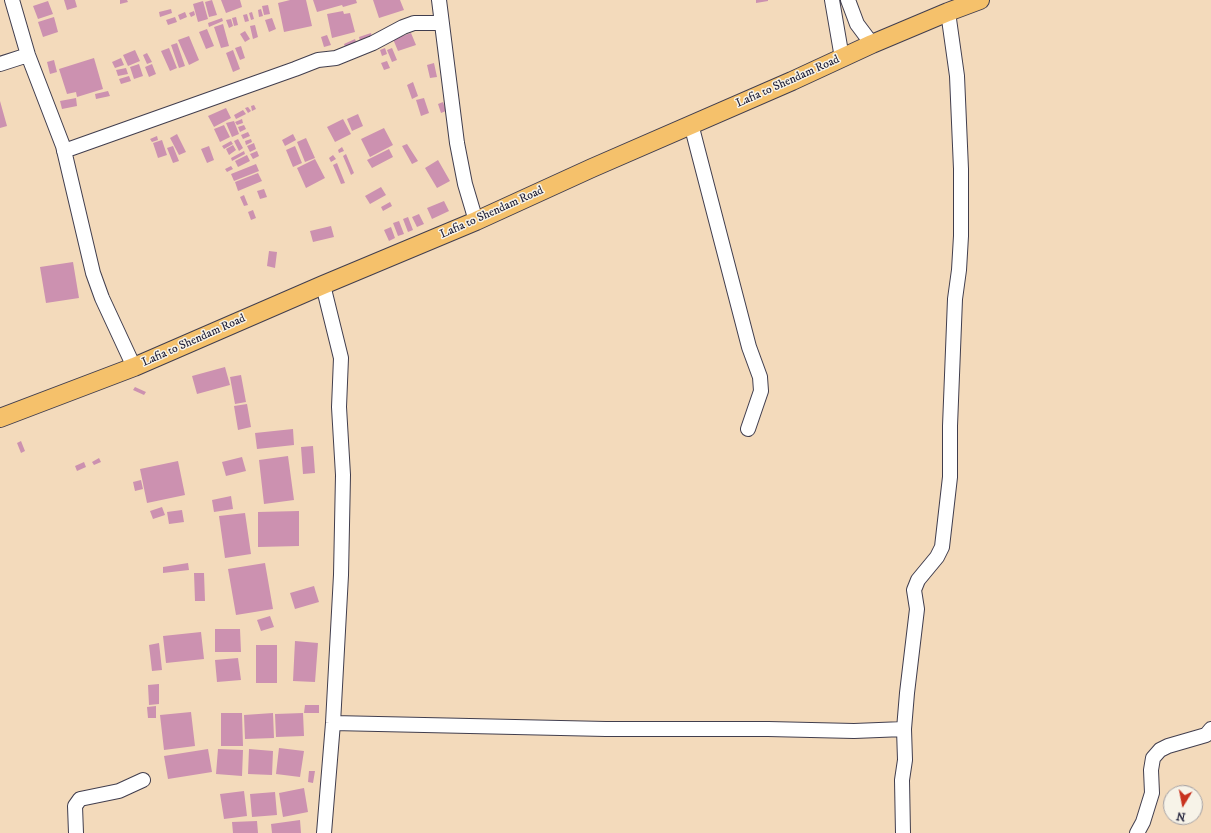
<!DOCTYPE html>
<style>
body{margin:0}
#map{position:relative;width:1211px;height:833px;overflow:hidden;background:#f3dabb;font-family:"IM FELL DW Pica",serif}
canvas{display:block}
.north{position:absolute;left:1163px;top:785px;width:40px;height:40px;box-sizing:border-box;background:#f7f3e8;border:1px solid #a29fa3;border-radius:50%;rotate:190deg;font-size:11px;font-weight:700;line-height:16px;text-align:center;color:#22223b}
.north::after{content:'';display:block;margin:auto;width:14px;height:18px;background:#c8321e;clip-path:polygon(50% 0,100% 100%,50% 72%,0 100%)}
</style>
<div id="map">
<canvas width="1211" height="833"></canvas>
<div class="north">N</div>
</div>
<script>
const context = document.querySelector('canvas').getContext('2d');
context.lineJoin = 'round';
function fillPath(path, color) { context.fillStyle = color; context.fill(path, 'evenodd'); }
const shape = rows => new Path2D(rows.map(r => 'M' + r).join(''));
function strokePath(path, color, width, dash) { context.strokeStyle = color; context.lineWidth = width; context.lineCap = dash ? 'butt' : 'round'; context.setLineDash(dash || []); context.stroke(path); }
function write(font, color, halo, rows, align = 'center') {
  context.font = font + ' "IM FELL DW Pica",serif'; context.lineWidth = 3; context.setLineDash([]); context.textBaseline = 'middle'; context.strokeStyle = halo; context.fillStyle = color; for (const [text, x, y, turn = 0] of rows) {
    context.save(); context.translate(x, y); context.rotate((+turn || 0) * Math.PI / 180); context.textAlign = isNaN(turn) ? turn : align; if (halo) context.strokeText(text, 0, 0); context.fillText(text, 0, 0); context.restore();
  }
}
fillPath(shape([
 [64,0,75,0,77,7,67,10],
 [120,0,127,0,128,2,120,4],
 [212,0,217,15,209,17,205,2],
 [221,0,240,0,242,7,226,13],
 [290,0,306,0,312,26,284,32,278,3],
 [313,0,356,0,357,3,343,7,342,5,317,12],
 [373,0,400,0,404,10,379,18],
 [756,0,768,0,768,1,756,3],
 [48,1,53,14,38,19,33,6],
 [203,1,208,19,198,22,193,4],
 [268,5,270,14,264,15,262,6],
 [171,9,172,13,160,17,159,12],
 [261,9,263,16,259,17,258,10],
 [194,11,195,15,191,17,189,13],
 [343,11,344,14,350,13,355,32,332,38,327,14],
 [185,12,187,17,180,20,178,15],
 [252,12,254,19,251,20,249,13],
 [247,14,249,21,245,22,243,15],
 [54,17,58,32,43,37,38,22],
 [175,17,177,22,168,25,166,20],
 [236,17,238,25,234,26,232,18],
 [222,18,223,21,209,27,208,23],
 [272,18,276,29,269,32,265,20],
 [231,19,233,26,229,28,226,20],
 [223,24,229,46,221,48,214,27],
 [255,25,258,37,253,39,250,26],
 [207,29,214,46,206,49,199,32],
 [245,31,250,39,245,42,240,34],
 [371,33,373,41,361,45,359,37],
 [411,33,416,45,398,51,393,39],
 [327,35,331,45,324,47,321,37],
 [189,36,199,60,189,65,178,40],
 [355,39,358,47,347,52,344,44],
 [177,43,185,66,179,68,171,45],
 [241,46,245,58,240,60,235,48],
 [169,48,177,68,170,71,161,51],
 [385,48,387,54,382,56,380,50],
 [392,48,397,60,392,62,387,50],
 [135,50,140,61,128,66,123,55],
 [233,50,240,69,233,72,226,53],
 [147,53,152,62,147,64,143,55],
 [94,58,103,89,77,97,76,92,67,94,59,69],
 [121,58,124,65,115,68,112,62],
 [54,60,57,72,50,74,47,62],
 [387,61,390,68,384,70,381,63],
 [434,63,437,77,430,78,427,65],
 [139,64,143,76,134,79,130,67],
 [152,64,156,74,149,77,145,67],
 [126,68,128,74,118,76,116,70],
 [129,76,131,81,121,84,119,79],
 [413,82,418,96,412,99,407,85],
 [108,91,110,96,96,99,95,94],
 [76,98,77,106,62,109,60,101],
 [424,98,429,113,421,116,416,100],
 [0,101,7,126,0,128],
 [443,102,446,111,441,113,438,104],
 [254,105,256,109,252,111,251,106],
 [248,107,251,111,248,113,245,108],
 [226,108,231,118,214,127,208,116],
 [243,110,246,114,236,119,234,115],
 [358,114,363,126,352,131,347,119],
 [242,119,243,123,237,125,235,122],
 [343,119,351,134,335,142,327,127],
 [234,121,239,134,232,137,226,123],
 [224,125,230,137,220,142,214,129],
 [244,125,246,129,240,132,238,127],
 [384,128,393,145,370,157,361,139],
 [248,132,250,136,243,139,241,135],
 [177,134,186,152,179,155,170,138],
 [293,134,296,140,285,146,282,140],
 [157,136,158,140,152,142,150,139],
 [306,138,315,158,305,162,297,142],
 [238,139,243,148,239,151,234,141],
 [251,139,252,142,246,145,245,141],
 [162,140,167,155,158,158,153,143],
 [231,141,233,144,224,149,222,146],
 [254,143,256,149,250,152,247,146],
 [407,144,418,161,412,164,402,146],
 [233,145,236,150,229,155,226,149],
 [173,146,179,161,173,163,167,148],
 [209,146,214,160,207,163,201,149],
 [295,146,302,163,293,167,286,150],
 [342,147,344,151,339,153,338,150],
 [389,149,393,157,372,168,367,160],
 [244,151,245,154,232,161,231,158],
 [257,151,259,156,253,159,250,154],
 [346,154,354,173,351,175,343,156],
 [247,155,250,161,238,167,235,161],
 [333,155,336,159,331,162,329,158],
 [315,159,325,178,306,188,297,168],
 [438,160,450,181,437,188,425,168],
 [337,163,345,183,341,184,333,165],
 [256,164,259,171,234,181,231,174],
 [231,166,233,169,227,172,225,169],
 [258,173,262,181,238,191,235,182],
 [381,187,386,195,370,204,365,196],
 [264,189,267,197,260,199,257,191],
 [244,195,248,205,244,206,240,197],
 [444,201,449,211,432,219,427,208],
 [390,202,392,206,383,211,381,207],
 [253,210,256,218,251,220,248,212],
 [419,214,424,224,417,227,412,217],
 [408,217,413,230,408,232,403,219],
 [399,221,404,234,398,236,393,223],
 [331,226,334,237,313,242,310,231],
 [391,227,395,238,389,241,384,230],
 [269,251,277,252,275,268,267,266],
 [73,262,79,298,46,303,40,267],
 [225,367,230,385,197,394,192,376],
 [241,375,246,402,235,404,230,377],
 [135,387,146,392,144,395,133,390],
 [247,404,251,427,238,430,234,406],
 [293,429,294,445,257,449,255,433],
 [21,441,25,451,21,453,17,443],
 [313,446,315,473,303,474,301,447],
 [288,456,294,500,264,504,259,460],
 [242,457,246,471,226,476,222,462],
 [99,458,101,462,94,465,92,462],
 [178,461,185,495,147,503,140,469],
 [84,462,86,467,77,471,75,466],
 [141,480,143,489,135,491,133,482],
 [231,496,233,509,214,512,212,500],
 [162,507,165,515,153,519,150,511],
 [182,510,184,522,169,524,167,512],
 [299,511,299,546,258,547,258,512],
 [245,513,251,554,225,558,219,516],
 [188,563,189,570,163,573,163,567],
 [265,563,273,609,236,615,228,569],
 [194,573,204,573,205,601,195,601],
 [314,586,319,602,295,609,290,593],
 [270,616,274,627,261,631,257,620],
 [215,629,240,629,241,652,215,652],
 [201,632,204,659,166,663,163,636],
 [295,641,318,643,315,682,293,681],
 [159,643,162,670,152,671,149,645],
 [256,645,277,645,277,683,256,683],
 [238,658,241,680,217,682,215,660],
 [159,684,159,704,149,705,148,685],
 [305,705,319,705,319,713,304,713],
 [156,706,156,718,148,718,147,707],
 [191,712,195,746,164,750,160,715],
 [221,713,242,713,243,746,221,746],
 [273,713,274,738,245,739,244,715],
 [303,713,304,736,276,737,275,714],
 [279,748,304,751,300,777,276,774],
 [208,749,212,772,168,779,164,756],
 [218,749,243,750,242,776,216,774],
 [249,749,273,751,272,775,248,774],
 [309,771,315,771,313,783,308,782],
 [304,788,308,812,283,817,279,793],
 [244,791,247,816,224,819,220,794],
 [275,792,277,815,252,817,250,794],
 [300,820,301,833,272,833,271,824],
 [257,821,258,833,233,833,232,822]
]), '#cc91b0');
const minor = shape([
 [12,0,28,55,63,146,93,273,102,298,134,367],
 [439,0,457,143,465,184,476,221],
 [832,0,842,58],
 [848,0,857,24,872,44],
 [0,64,28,55],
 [691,124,749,347,760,377,761,391,748,429],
 [64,151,295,69,318,60,336,58,373,43,403,27,414,23,442,23],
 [323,285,341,358,339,407,343,475,341,575,333,723,324,833],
 [333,723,606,729,768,729,854,731,904,729,907,693,917,609,914,590,918,580,937,557,942,547,950,477,950,426,955,299,959,270,961,236,961,169,957,76,948,12],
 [76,833,75,806,80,799,119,791,143,780],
 [903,833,902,780,905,760,904,729],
 [1137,833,1143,822,1152,793,1151,770,1153,758,1160,750,1168,746,1206,735,1211,729]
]);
const major = shape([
 [0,418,134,367,323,285,476,221,592,168,792,81,872,44,948,12,980,0]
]);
strokePath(minor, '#413e4e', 16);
strokePath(major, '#413e4e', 20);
strokePath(minor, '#fff', 14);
strokePath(major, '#f5c16b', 18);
write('12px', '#22223b', '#f7f3e8', [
 ["Lafia to Shendam Road",788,82,-24],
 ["Lafia to Shendam Road",492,213,-24],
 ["Lafia to Shendam Road",194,341,-24]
]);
</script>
